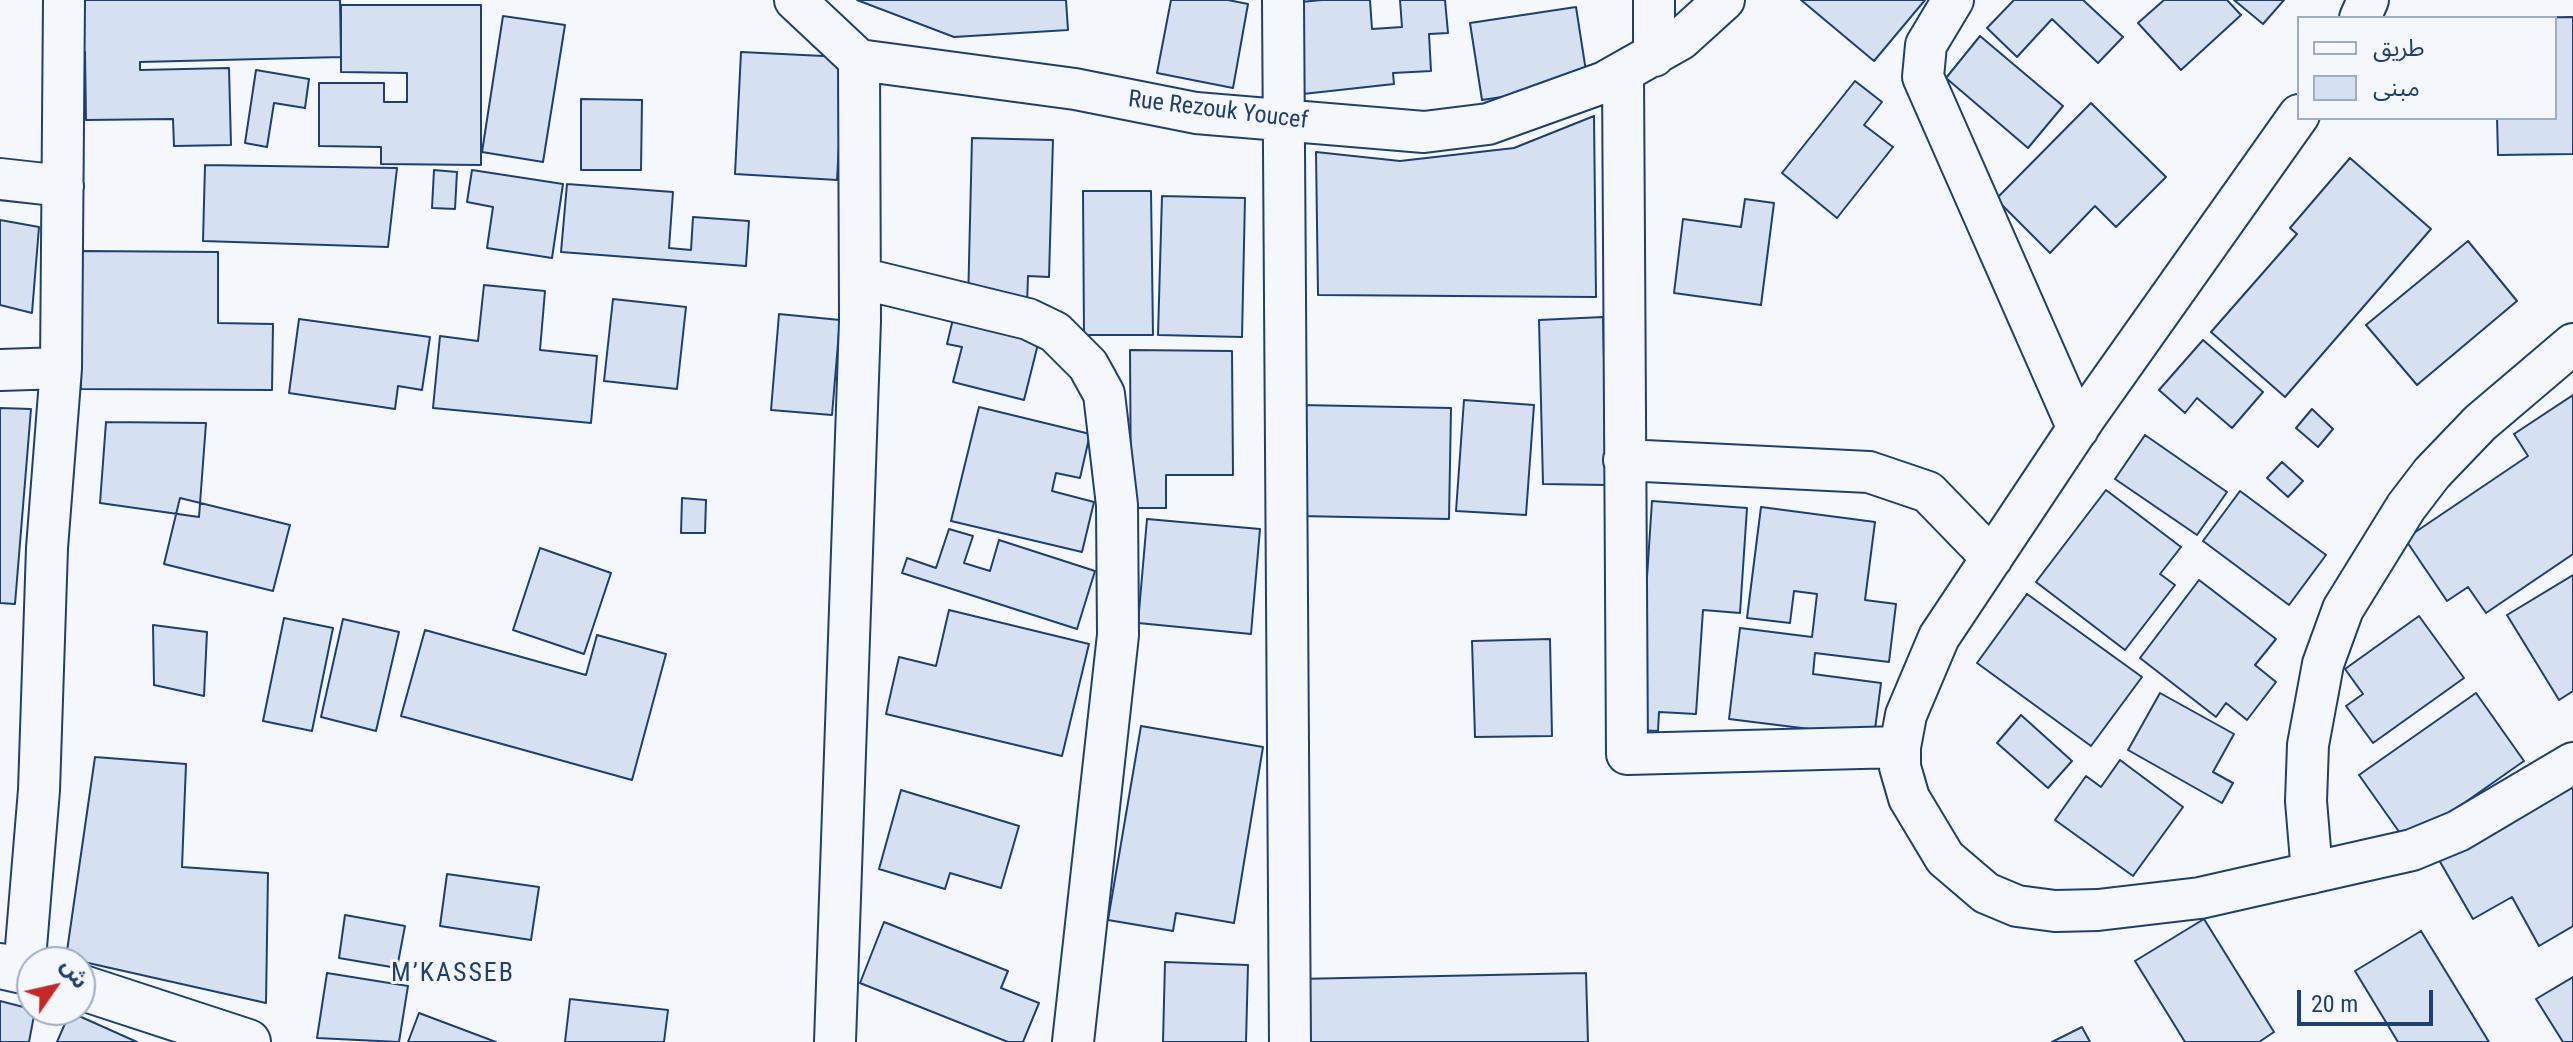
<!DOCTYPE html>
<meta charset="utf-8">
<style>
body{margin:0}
#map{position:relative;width:2573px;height:1042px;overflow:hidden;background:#f4f7fb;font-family:"Roboto Condensed","Noto Sans Arabic",sans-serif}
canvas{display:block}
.legend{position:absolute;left:2297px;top:16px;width:260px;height:104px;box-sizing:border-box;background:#f4f7fb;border:2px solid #9eadc5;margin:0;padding:10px 14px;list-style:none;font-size:24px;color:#1d3f73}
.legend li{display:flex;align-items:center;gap:16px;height:40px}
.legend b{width:40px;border:2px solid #9eadc5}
.north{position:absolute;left:16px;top:946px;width:80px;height:80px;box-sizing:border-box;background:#f4f7fb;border:2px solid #9eadc5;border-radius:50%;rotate:56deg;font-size:22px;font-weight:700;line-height:32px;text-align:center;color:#1d3f73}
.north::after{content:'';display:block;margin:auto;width:28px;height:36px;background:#c62828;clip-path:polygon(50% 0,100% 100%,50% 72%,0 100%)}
.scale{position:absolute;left:2297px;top:990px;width:136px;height:36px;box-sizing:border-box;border:4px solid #1d3f73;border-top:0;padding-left:10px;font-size:24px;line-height:28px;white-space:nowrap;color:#1d3f73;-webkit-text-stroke:6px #f4f7fb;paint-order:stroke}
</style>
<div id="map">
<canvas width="2573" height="1042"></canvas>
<ul class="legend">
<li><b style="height:10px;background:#f4f7fb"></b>طريق</li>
<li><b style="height:22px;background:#d5e0f0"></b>مبنى</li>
</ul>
<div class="north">ش</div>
<div class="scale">20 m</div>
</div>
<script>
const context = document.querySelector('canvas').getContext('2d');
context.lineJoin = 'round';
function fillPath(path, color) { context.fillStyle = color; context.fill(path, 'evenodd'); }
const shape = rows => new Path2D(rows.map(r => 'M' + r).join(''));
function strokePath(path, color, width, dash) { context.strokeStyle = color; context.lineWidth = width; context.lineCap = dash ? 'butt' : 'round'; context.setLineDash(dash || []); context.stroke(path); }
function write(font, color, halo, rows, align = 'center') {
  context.font = font + ' "Roboto Condensed",sans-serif'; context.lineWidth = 6; context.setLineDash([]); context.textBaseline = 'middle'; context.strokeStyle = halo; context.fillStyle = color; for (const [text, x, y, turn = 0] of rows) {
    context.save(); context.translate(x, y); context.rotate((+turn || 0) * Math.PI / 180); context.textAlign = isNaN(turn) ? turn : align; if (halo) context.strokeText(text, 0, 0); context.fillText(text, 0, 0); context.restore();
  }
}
const building = shape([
 [67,0,340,0,341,57,140,62,140,70,229,68,231,145,174,146,173,119,86,120,85,52,69,52,67,0],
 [857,0,1066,0,1068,30,954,37,857,0],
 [1171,0,1228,0,1248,4,1233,88,1157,73,1171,0],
 [1322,0,1370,0,1372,29,1402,27,1400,0,1445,0,1448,33,1429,34,1431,71,1393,73,1394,84,1303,94,1300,2,1322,0],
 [1801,0,1925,0,1874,61,1801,0],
 [2014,0,2083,0,2123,37,2098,63,2052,19,2017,57,1987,28,2014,0],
 [2164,0,2227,0,2241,15,2181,70,2138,23,2164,0],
 [2234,0,2284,0,2263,24,2234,0],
 [341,5,481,5,481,165,381,164,381,147,319,146,319,83,384,83,384,102,407,102,407,73,341,72,341,5],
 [1576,7,1588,84,1482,100,1470,23,1576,7],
 [503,16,565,25,543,162,482,152,503,16],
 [2573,17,2573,154,2498,155,2497,118,2555,118,2555,18,2496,18,2573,17],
 [1980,36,2063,106,2028,148,1946,78,1980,36],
 [741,52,844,57,837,180,735,174,741,52],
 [256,70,309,79,305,108,274,103,267,147,245,143,256,70],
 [1855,81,1882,102,1864,125,1893,147,1837,218,1782,173,1855,81],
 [581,99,642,100,641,170,581,170,581,99],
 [2091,103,2166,177,2116,227,2095,206,2050,253,1996,199,2091,103],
 [1594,116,1596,297,1318,295,1316,152,1400,161,1514,148,1594,116],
 [972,138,1053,140,1049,277,1028,276,1027,305,968,304,972,138],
 [2350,158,2431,229,2285,397,2211,332,2297,234,2290,228,2350,158],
 [205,165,397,168,388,247,203,241,205,165],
 [434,170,457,172,455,209,432,208,434,170],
 [472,170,563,184,552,258,487,248,493,207,467,202,472,170],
 [567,184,673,192,669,248,691,250,693,217,749,221,746,266,561,252,567,184],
 [1083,191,1151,191,1153,335,1084,335,1083,191],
 [1162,196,1245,198,1242,337,1158,335,1162,196],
 [1745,199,1774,203,1761,305,1674,293,1683,219,1741,227,1745,199],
 [0,220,39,227,32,313,0,305,0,220],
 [2468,241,2517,301,2417,385,2366,325,2468,241],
 [82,251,218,252,218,323,273,324,272,390,81,389,82,251],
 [484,285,545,291,540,350,597,356,591,423,433,408,440,336,478,341,484,285],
 [613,299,686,307,677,389,604,381,613,299],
 [779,314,840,320,832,415,771,410,779,314],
 [1603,317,1607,485,1543,484,1539,320,1603,317],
 [299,319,430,337,422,390,398,386,395,409,289,393,299,319],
 [953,319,1039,340,1024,400,953,382,962,347,947,344,953,319],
 [2203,340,2263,392,2232,428,2197,398,2185,413,2159,390,2203,340],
 [1130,350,1232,351,1233,475,1166,475,1166,508,1131,508,1130,350],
 [2573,395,2573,554,2486,613,2468,587,2447,601,2405,539,2528,456,2514,434,2573,395],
 [1464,400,1534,405,1526,515,1456,511,1464,400],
 [1301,405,1451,408,1449,519,1299,516,1301,405],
 [979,407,1090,434,1080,478,1056,473,1052,491,1094,502,1082,552,951,521,979,407],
 [0,408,31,409,15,604,0,603,0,408],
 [2312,409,2333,429,2318,447,2296,428,2312,409],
 [106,422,206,423,199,517,100,503,106,422],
 [2145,435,2227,492,2197,535,2115,479,2145,435],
 [2282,462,2303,481,2288,497,2267,478,2282,462],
 [2106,490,2181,547,2160,574,2175,585,2125,650,2036,582,2106,490],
 [2240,491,2326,555,2289,605,2203,541,2240,491],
 [180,498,290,525,273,591,164,564,180,498],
 [682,498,706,500,705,533,681,533,682,498],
 [1652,501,1747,508,1740,613,1703,610,1696,714,1659,712,1658,731,1637,730,1652,501],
 [1761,507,1875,522,1865,600,1896,604,1889,662,1815,653,1813,674,1881,683,1874,737,1729,719,1740,628,1812,637,1817,594,1794,591,1790,623,1747,618,1761,507],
 [1147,519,1260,529,1251,634,1138,623,1147,519],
 [949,529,973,536,964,563,990,571,999,540,1095,571,1077,629,902,573,907,558,936,568,949,529],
 [540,548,611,573,584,654,513,630,540,548],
 [2573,575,2573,691,2559,700,2507,615,2573,575],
 [2199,580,2276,639,2255,665,2276,682,2247,720,2226,703,2216,717,2140,658,2199,580],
 [2027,594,2142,677,2091,746,1977,663,2027,594],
 [949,610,1089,644,1062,756,886,714,899,657,936,666,949,610],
 [2419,616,2464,678,2373,743,2346,706,2363,694,2345,669,2419,616],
 [284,618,333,628,312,731,263,721,284,618],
 [343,619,399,632,376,731,321,717,343,619],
 [153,625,207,632,204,696,154,685,153,625],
 [425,630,586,675,597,635,666,654,632,780,401,716,425,630],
 [1550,639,1552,736,1475,737,1472,641,1550,639],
 [2160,693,2234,734,2213,772,2233,783,2222,803,2128,750,2160,693],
 [2476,693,2524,761,2407,843,2359,775,2476,693],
 [2021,715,2072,761,2048,788,1997,743,2021,715],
 [1141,726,1263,747,1234,923,1176,913,1173,931,1108,920,1141,726],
 [95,757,186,764,182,867,268,873,266,1003,66,958,95,757],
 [2120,760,2183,807,2133,876,2055,820,2086,776,2101,787,2120,760],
 [2573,784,2573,926,2539,946,2512,897,2473,919,2439,860,2573,784],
 [901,790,1019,826,1001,888,950,873,945,889,879,869,901,790],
 [447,874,539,887,531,940,440,926,447,874],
 [345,915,405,926,397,968,339,958,345,915],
 [2204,919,2274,1032,2259,1042,2185,1042,2135,961,2204,919],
 [884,922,1008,971,1001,988,1039,1003,1023,1042,1008,1042,860,983,884,922],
 [2421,931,2489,1042,2398,1042,2355,971,2421,931],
 [1165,962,1248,965,1246,1042,1163,1042,1165,962],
 [327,973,408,986,399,1042,317,1038,327,973],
 [1586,973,1588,1042,1298,1042,1297,979,1586,973],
 [2573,977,2573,1042,2563,1042,2536,999,2573,977],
 [570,999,668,1010,664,1042,565,1042,570,999],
 [0,1001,35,1010,29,1042,0,1042,0,1001],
 [70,1012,137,1042,57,1042,70,1012],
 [419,1013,496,1042,408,1042,419,1013],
 [2082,1027,2090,1042,2052,1042,2082,1027]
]);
fillPath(building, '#d5e0f0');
strokePath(building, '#1d3f73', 2);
const street = shape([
 [795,0,859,60,1075,89,1196,113,1424,132,1488,124,1605,82,1681,39,1724,0],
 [1283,0,1290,1042],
 [1953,0,1926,45,1923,77,2078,429],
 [2360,18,2368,0],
 [1654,56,1654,0],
 [1623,73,1627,754,1900,747],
 [2299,115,2086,416,1939,637,1906,715,1900,747,1900,767,1909,798,1945,858,1986,893,2017,906,2055,911,2098,910,2200,898,2412,850,2458,831,2573,763],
 [0,179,63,186],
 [860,278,1028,319,1055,332,1088,365,1104,394,1117,505,1118,635,1073,1042],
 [0,370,61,368],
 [1624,460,1869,472,1928,492,1992,558],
 [2312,873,2306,801,2308,745,2323,664,2343,609,2406,507,2432,473,2480,423,2573,344],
 [24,971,39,790,47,548,61,368,64,0],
 [835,1042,860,321,859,60]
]);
const secondary = shape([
 [0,966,32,973],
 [80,987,248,1042]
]);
strokePath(street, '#1d3f73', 44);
strokePath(secondary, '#1d3f73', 48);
strokePath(street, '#f4f7fb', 40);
strokePath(secondary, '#f4f7fb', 44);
write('24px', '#1d3f73', '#f4f7fb', [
 ["Rue Rezouk Youcef",1218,111,7]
]);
context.letterSpacing = '2px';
write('26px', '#1d3f73', '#f4f7fb', [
 ["M’KASSEB",453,974]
]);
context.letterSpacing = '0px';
</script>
